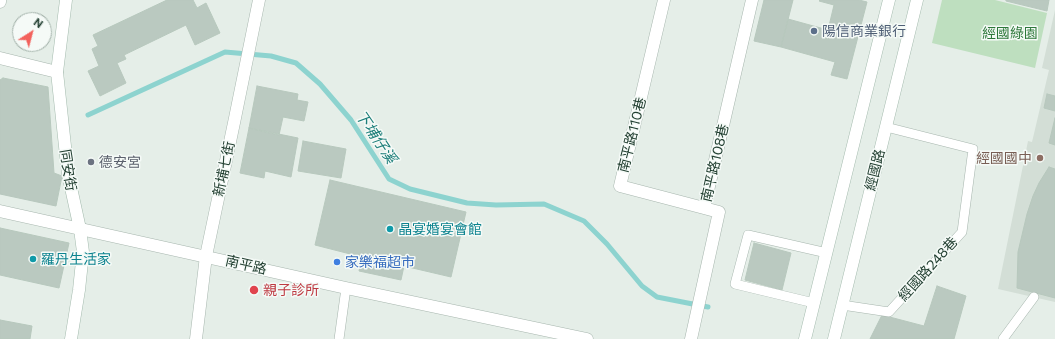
<!DOCTYPE html>
<meta charset="utf-8">
<style>
body{margin:0}
#map{position:relative;width:1055px;height:339px;overflow:hidden;background:#e5eee8;font-family:Commissioner,sans-serif}
canvas{display:block}
.north{position:absolute;left:12px;top:12px;width:40px;height:40px;box-sizing:border-box;background:#f5faf7;border:1px solid #a1b0a8;border-radius:50%;rotate:36deg;font-size:11px;font-weight:700;line-height:16px;text-align:center;color:#234032}
.north::after{content:'';display:block;margin:auto;width:14px;height:18px;background:#f3625d;clip-path:polygon(50% 0,100% 100%,50% 72%,0 100%)}
</style>
<div id="map">
<canvas width="1055" height="339"></canvas>
<div class="north">N</div>
</div>
<script>
const context = document.querySelector('canvas').getContext('2d');
context.lineJoin = 'round';
function fillPath(path, color) { context.fillStyle = color; context.fill(path, 'evenodd'); }
const shape = rows => new Path2D(rows.map(r => 'M' + r).join(''));
function strokePath(path, color, width, dash) { context.strokeStyle = color; context.lineWidth = width; context.lineCap = dash ? 'butt' : 'round'; context.setLineDash(dash || []); context.stroke(path); }
function write(font, color, halo, rows, align = 'center') {
  context.font = font + ' Commissioner,"Noto Sans TC",sans-serif'; context.lineWidth = 3; context.setLineDash([]); context.textBaseline = 'middle'; context.strokeStyle = halo; context.fillStyle = color; for (const [text, x, y, turn = 0] of rows) {
    context.save(); context.translate(x, y); context.rotate((+turn || 0) * Math.PI / 180); context.textAlign = isNaN(turn) ? turn : align; if (halo) context.strokeText(text, 0, 0); context.fillText(text, 0, 0); context.restore();
  }
}
fillPath(shape([
 [1055,10,1055,302,998,289,1028,141,1032,142,1049,70,1042,68]
]), '#d3ded6');
fillPath(shape([
 [942,0,995,0,1047,13,1035,68,932,43]
]), '#bedfbf');
strokePath(shape([
 [88,115,225,52,271,56,296,63,320,84,351,120,389,179,410,189,467,203,496,205,544,204,584,221,607,244,642,286,657,297,708,307]
]), '#8dd3cf', 5);
const building = shape([
 [167,0,193,0,197,8,206,3,220,33,195,45,186,25,124,55,126,59,117,63,126,83,100,96,88,71,99,66,92,49,98,46,93,35,167,0],
 [764,0,793,0,781,47,754,41,764,0],
 [820,0,859,0,867,2,847,79,831,75,835,62,781,47,788,19,828,30,834,5,819,1,820,0],
 [1006,0,1049,0,1047,11,1006,1,1006,0],
 [3,78,48,87,54,173,62,176,56,206,0,194,0,80,3,78],
 [257,86,298,94,297,100,308,102,304,121,283,117,279,135,249,128,257,86],
 [1047,94,1055,96,1055,111,1044,108,1047,94],
 [1055,118,1055,145,1049,143,1055,118],
 [249,128,298,138,291,177,265,171,264,178,240,173,249,128],
 [303,141,346,149,341,178,298,171,303,141],
 [1049,167,1055,169,1055,298,1017,288,1018,252,1027,214,1033,196,1039,183,1049,167],
 [330,180,466,212,451,277,404,266,401,280,359,271,362,257,315,245,330,180],
 [0,228,69,243,59,288,0,275,0,228],
 [754,243,791,253,782,290,745,280,754,243],
 [937,286,966,296,954,339,870,339,882,315,924,326,937,286],
 [0,320,32,326,30,339,0,339,0,320]
]);
fillPath(building, '#bac9c0');
strokePath(building, '#b7c8bd', 1);
const lane = shape([
 [814,303,735,284,748,235,827,253],
 [842,305,889,312,962,232,973,149,886,127],
 [339,339,346,288],
 [1003,339,1034,297]
]);
const street = shape([
 [664,0,620,186,704,208],
 [0,2,0,0],
 [0,58,57,72],
 [0,211,346,288,587,339],
 [196,339,206,256,235,118,259,0],
 [691,339,719,212,704,208,752,0]
]);
const secondary = shape([
 [66,0,57,72,68,174,80,229,83,252,79,290,71,339],
 [805,339,889,0],
 [834,339,917,0]
]);
strokePath(lane, '#a7b6ae', 10);
strokePath(street, '#a7b6ae', 13);
strokePath(secondary, '#a3baad', 13);
strokePath(lane, '#fff', 9);
strokePath(street, '#fff', 12);
strokePath(secondary, '#fff', 12);
for (const [x, y, r, color] of [
 [814,31,4,"#5c6f8a"],
 [1040,158,4,"#8d6e63"],
 [91,162,4,"#6b7280"],
 [390,229,4,"#0f9aa8"],
 [33,259,4,"#0f9aa8"],
 [337,262,4,"#3f7fe0"],
 [254,290,5,"#e0444e"]
]) { const dot = new Path2D(); dot.arc(x, y, r, 0, 2 * Math.PI); context.fillStyle = color; context.fill(dot); strokePath(dot, '#f5faf7', 1.5); }
write('14px', '#4e5e75', '#f5faf7', [
 ["陽信商業銀行",822,31]
], 'left');
write('14px', '#2d783a', '#f5faf7', [
 ["經國綠園",1010,33]
]);
write('14px', '#234032', '#f5faf7', [
 ["南平路110巷",632,135,-76],
 ["南平路108巷",715,163,-77],
 ["新埔七街",224,169,-78],
 ["同安街",68,170,81],
 ["經國路",875,170,-76],
 ["南平路",246,265,13],
 ["經國路248巷",928,269,-48]
]);
write('14px', '#785e54', '#f5faf7', [
 ["經國國中",1032,158]
], 'right');
write('14px', '#5b616d', '#f5faf7', [
 ["德安宮",99,162]
], 'left');
write('14px', '#0d838f', '#f5faf7', [
 ["晶宴婚宴會館",398,229],
 ["羅丹生活家",41,259]
], 'left');
write('14px', '#366cbe', '#f5faf7', [
 ["家樂福超市",345,262]
], 'left');
write('14px', '#be3a42', '#f5faf7', [
 ["親子診所",263,290]
], 'left');
write('italic 15px', '#1c7e79', '#f5faf7', [
 ["下埔仔溪",376,137,56]
]);
</script>
